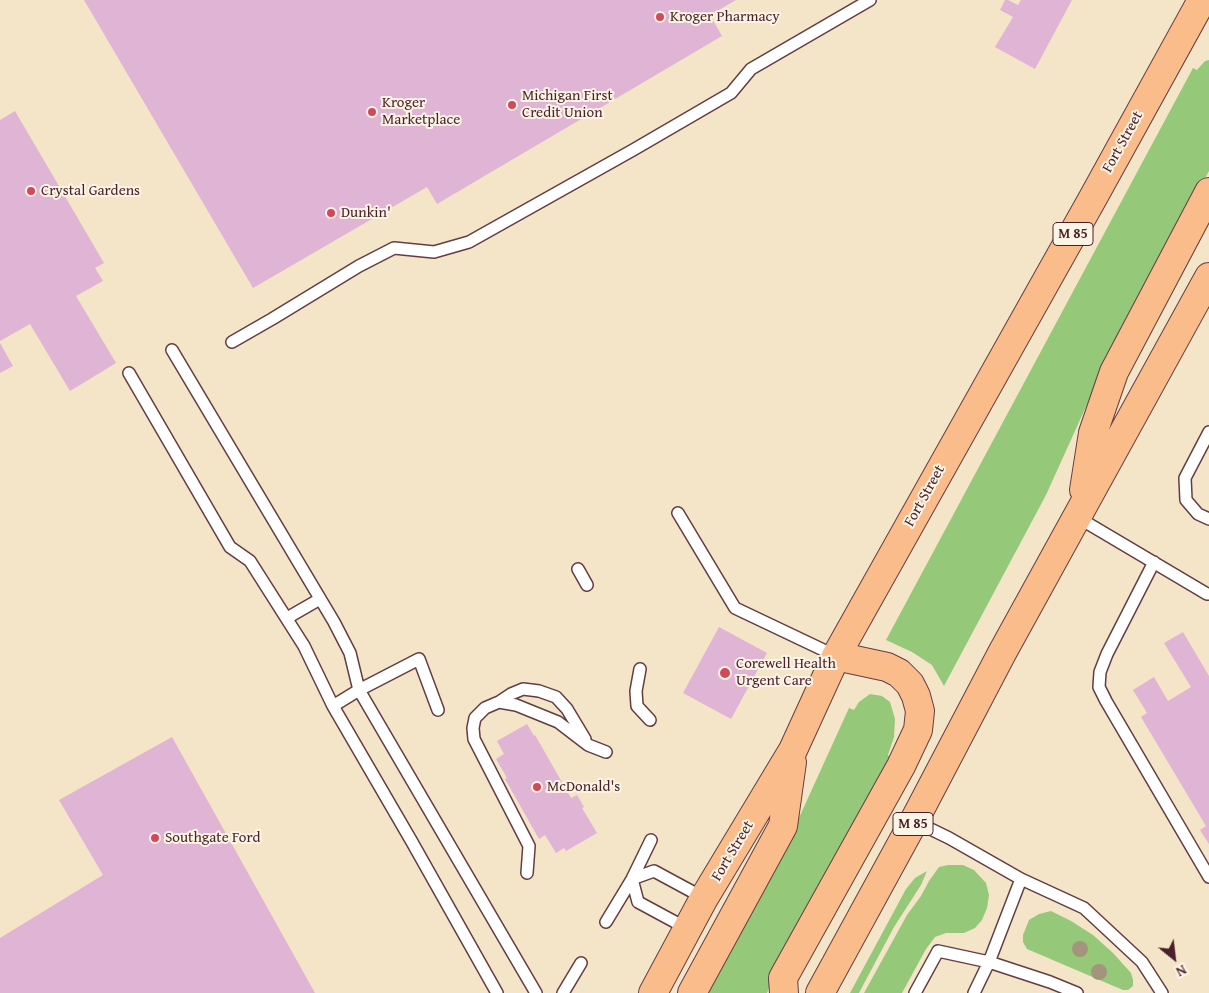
<!DOCTYPE html>
<style>
body{margin:0}
#map{position:relative;width:1209px;height:993px;overflow:hidden;background:#f4e4c8;font-family:"Gentium Book Plus",serif}
canvas{display:block}
.north{position:absolute;left:1149px;top:933px;width:50px;height:50px;-webkit-text-stroke:4px #fcf5e5;paint-order:stroke;rotate:151deg;font-size:14px;font-weight:700;line-height:20px;text-align:center;color:#4a1f2b}
.north::after{content:'';display:block;margin:auto;width:18px;height:22px;background:#4a1f2b;clip-path:polygon(50% 0,100% 100%,50% 72%,0 100%)}
</style>
<div id="map">
<canvas width="1209" height="993"></canvas>
<div class="north">N</div>
</div>
<script>
const context = document.querySelector('canvas').getContext('2d');
context.lineJoin = 'round';
function fillPath(path, color) { context.fillStyle = color; context.fill(path, 'evenodd'); }
const shape = rows => new Path2D(rows.map(r => 'M' + r).join(''));
function strokePath(path, color, width, dash) { context.strokeStyle = color; context.lineWidth = width; context.lineCap = dash ? 'butt' : 'round'; context.setLineDash(dash || []); context.stroke(path); }
function write(font, color, halo, rows, align = 'center') {
  context.font = font + ' "Gentium Book Plus",serif'; context.lineWidth = 4; context.setLineDash([]); context.textBaseline = 'middle'; context.strokeStyle = halo; context.fillStyle = color; for (const [text, x, y, turn = 0] of rows) {
    context.save(); context.translate(x, y); context.rotate((+turn || 0) * Math.PI / 180); context.textAlign = isNaN(turn) ? turn : align; if (halo) context.strokeText(text, 0, 0); context.fillText(text, 0, 0); context.restore();
  }
}
fillPath(shape([
 [1209,60,1209,171,1108,358,1046,495,944,686,932,665,912,652,886,640,1193,68,1197,70,1205,61],
 [870,694,882,696,890,702,895,719,894,737,888,755,891,759,774,976,767,993,707,993,793,831,849,708,854,710,859,702],
 [948,865,963,865,974,870,986,883,989,895,987,908,982,920,975,928,964,933,946,933,935,937,926,949,902,993,864,993,907,915,921,896,929,881,939,867],
 [927,871,921,885,894,927,859,993,850,993,906,889,915,878],
 [1051,911,1071,921,1093,935,1113,953,1131,973,1133,980,1133,986,1128,990,1123,990,1027,949,1023,942,1023,935,1029,920,1039,914]
]), '#95c879');
fillPath(shape([
 [84,0,736,0,710,15,722,36,437,204,427,187,253,288],
 [1005,0,1008,0,1018,5,1021,0,1072,0,1035,69,995,47,1013,17,1000,10],
 [15,111,104,263,95,268,103,281,76,296,116,363,70,391,30,324,0,341,0,120],
 [0,343,13,366,0,373],
 [719,627,767,653,731,719,683,693],
 [1183,632,1209,676,1209,844,1200,830,1206,826,1141,717,1147,713,1133,690,1154,677,1168,701,1191,687,1164,643],
 [527,724,534,736,535,735,571,798,577,795,584,807,582,808,597,833,566,851,564,848,556,853,545,835,539,839,505,779,507,778,496,759,504,754,497,741],
 [172,737,315,993,0,993,0,938,103,875,59,800]
]), '#dfb4d4');
const lane = shape([
 [232,342,272,319,359,266,394,248,434,252,469,242,633,150,731,93,751,69,870,0],
 [172,350,334,622,350,653,359,690,536,993],
 [129,373,230,547,250,561,304,646,333,706,412,842,497,993],
 [1209,432,1185,478,1186,500,1198,514,1209,519],
 [678,513,735,608,836,656],
 [1077,517,1207,594,1209,594],
 [1154,562,1107,654,1100,672,1099,687,1106,701,1209,877],
 [578,569,587,585],
 [287,618,320,599],
 [640,669,636,691,637,706,650,720],
 [499,702,511,694,523,689,539,691,556,697,567,709,585,739],
 [333,706,359,690,419,659,438,710],
 [914,821,949,838,1021,879,1084,908,1142,962,1162,993],
 [527,873,529,846,474,739,473,728,475,718,485,708,499,702,516,705,558,722,588,745,606,752],
 [632,879,638,902,688,929],
 [632,879,654,871,704,898],
 [606,922,632,879,651,840],
 [563,993,581,963],
 [915,993,938,951,989,962,1050,982,1077,993],
 [974,993,989,962,1021,879]
]);
const primary = shape([
 [1084,490,1093,433,1114,372,1209,192],
 [653,993,704,898,793,750,836,656,1094,196,1202,0],
 [692,993,783,826,792,762],
 [784,993,783,978,901,766,918,730,920,711,916,696,910,684,899,673,887,667,836,656],
 [820,993,914,821,1002,653,1209,277]
]);
strokePath(lane, '#643d43', 14);
strokePath(primary, '#643d43', 30);
strokePath(lane, '#fff', 11);
strokePath(primary, '#fabc8b', 28);
context.fillStyle = '#a3947e';
for (const [x, y] of [
 [1080,949],
 [1099,972]
]) { context.beginPath(); context.arc(x, y, 8, 0, 2 * Math.PI); context.fill(); }
for (const [x, y, r, color] of [
 [660,17,5,"#d1495b"],
 [512,105,5,"#d1495b"],
 [372,112,5,"#d1495b"],
 [31,191,5,"#d1495b"],
 [331,213,5,"#d1495b"],
 [725,673,6,"#d1495b"],
 [537,787,5,"#d1495b"],
 [155,838,5,"#d1495b"]
]) { const dot = new Path2D(); dot.arc(x, y, r, 0, 2 * Math.PI); context.fillStyle = color; context.fill(dot); strokePath(dot, '#fcf5e5', 2); }
for (const [x, y, w] of [
 [1073,234,40],
 [913,824,40]
]) { const box = new Path2D(); box.roundRect(x - w / 2, y - 11.5, w, 23, 4); context.fillStyle = '#fcf5e5'; context.fill(box); strokePath(box, '#4a1f2b', 1); }
write('bold 14px', '#4a1f2b', null, [
 ["M 85",1073,234],
 ["M 85",913,824]
]);
write('15px', '#4a1f2b', '#fcf5e5', [
 ["Kroger Pharmacy",670,17],
 ["Michigan First",522,96],
 ["Credit Union",522,113],
 ["Kroger",382,103],
 ["Marketplace",382,120],
 ["Crystal Gardens",41,191],
 ["Dunkin'",341,213],
 ["Corewell Health",736,664],
 ["Urgent Care",736,681],
 ["McDonald's",547,787],
 ["Southgate Ford",165,838]
], 'left');
write('15px', '#4a1f2b', '#fcf5e5', [
 ["Fort Street",1123,142,-61],
 ["Fort Street",925,496,-61],
 ["Fort Street",733,851,-59]
]);
</script>
